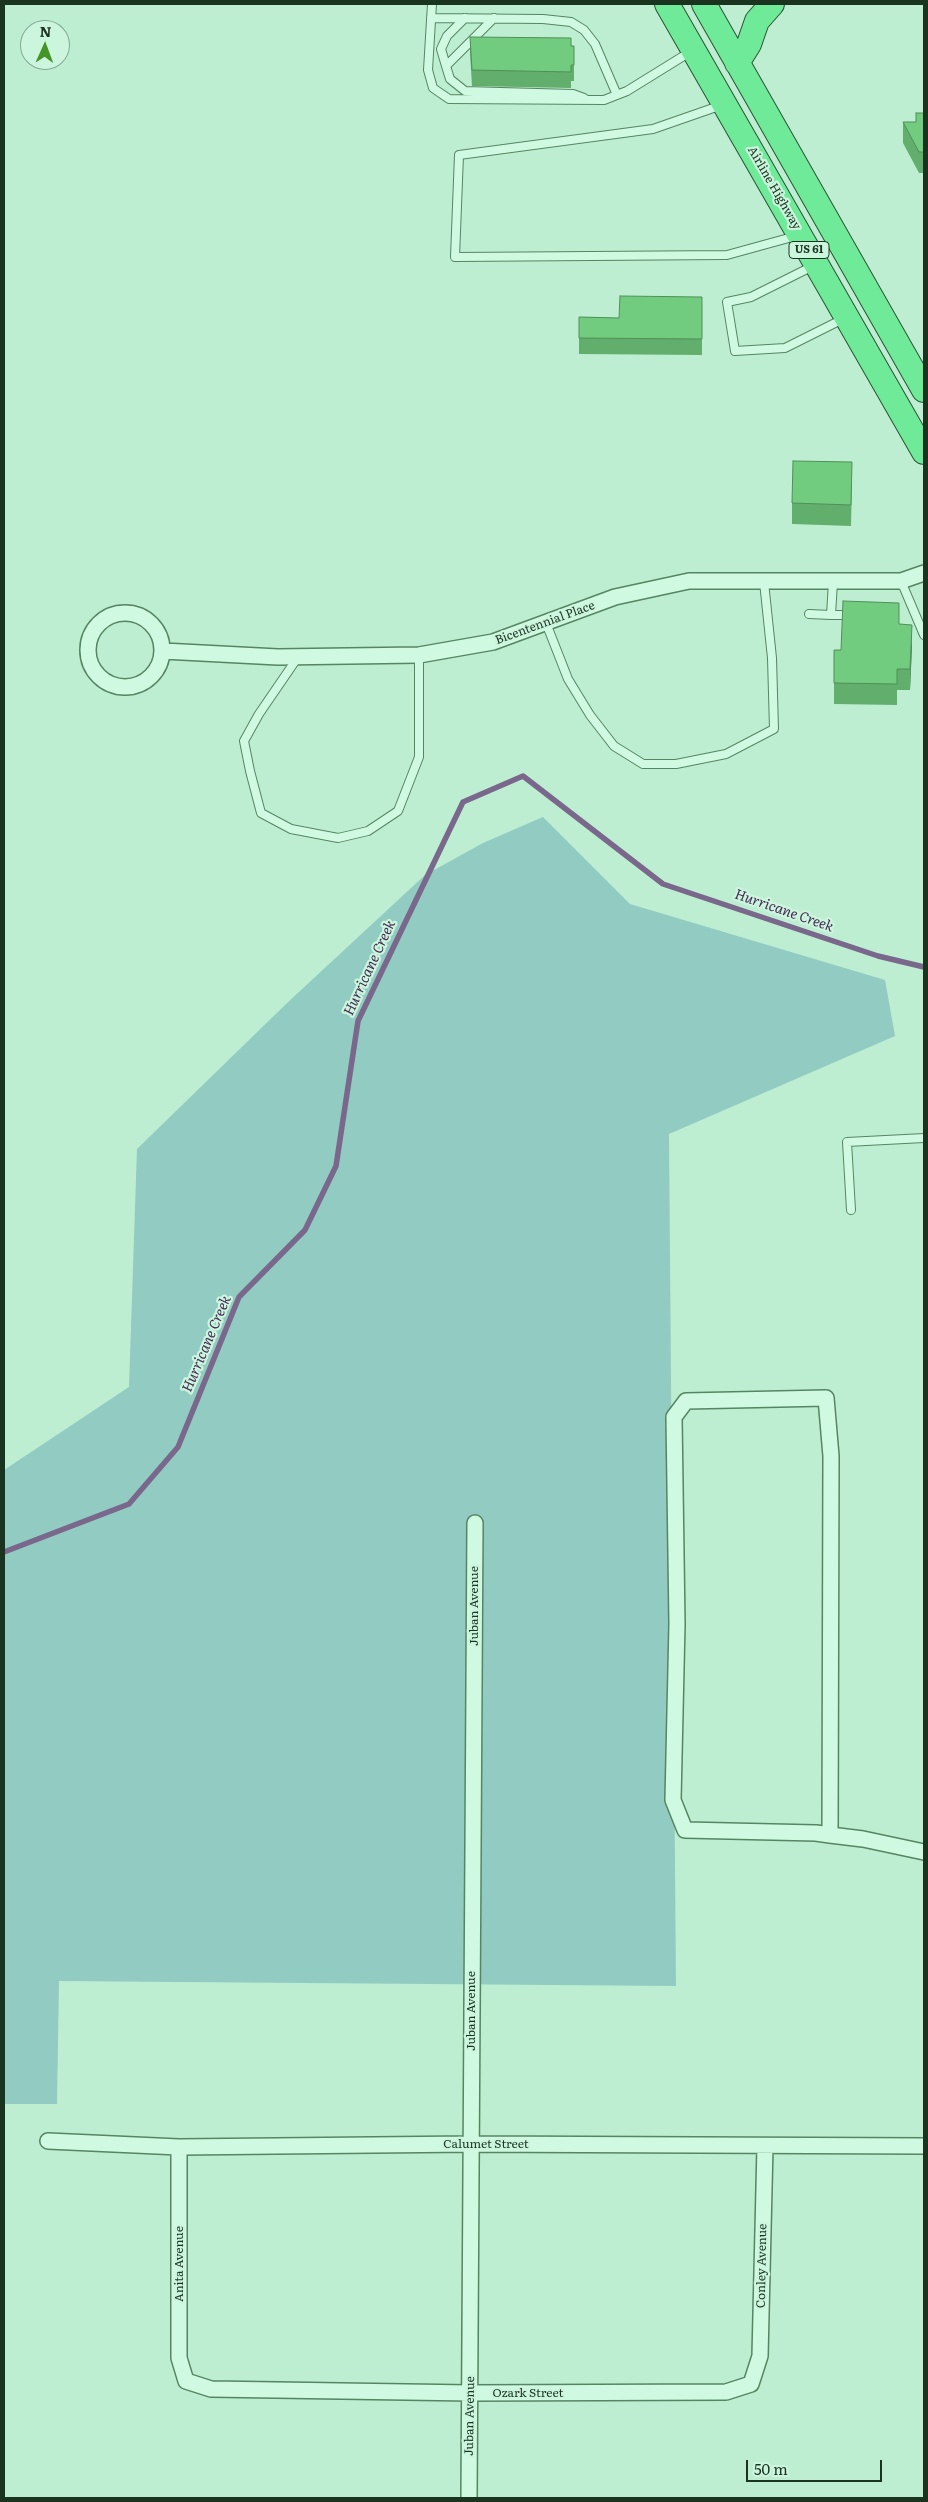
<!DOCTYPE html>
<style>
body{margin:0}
#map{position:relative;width:928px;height:2502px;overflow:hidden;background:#bdeed2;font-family:Literata,serif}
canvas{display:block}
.frame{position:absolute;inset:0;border:5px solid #1b3420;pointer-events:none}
.north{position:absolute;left:20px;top:20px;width:50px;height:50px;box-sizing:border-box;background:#ccf5de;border:1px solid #85a892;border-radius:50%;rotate:2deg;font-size:14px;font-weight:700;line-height:20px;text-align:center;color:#1b3420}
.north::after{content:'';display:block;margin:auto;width:18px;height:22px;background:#449526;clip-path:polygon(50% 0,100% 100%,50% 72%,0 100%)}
.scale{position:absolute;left:746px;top:2460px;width:136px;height:22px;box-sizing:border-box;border:2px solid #1b3420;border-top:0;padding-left:6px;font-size:15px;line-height:18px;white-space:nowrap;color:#1b3420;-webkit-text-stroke:4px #ccf5de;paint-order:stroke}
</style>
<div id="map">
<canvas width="928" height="2502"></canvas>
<div class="frame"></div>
<div class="north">N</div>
<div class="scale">50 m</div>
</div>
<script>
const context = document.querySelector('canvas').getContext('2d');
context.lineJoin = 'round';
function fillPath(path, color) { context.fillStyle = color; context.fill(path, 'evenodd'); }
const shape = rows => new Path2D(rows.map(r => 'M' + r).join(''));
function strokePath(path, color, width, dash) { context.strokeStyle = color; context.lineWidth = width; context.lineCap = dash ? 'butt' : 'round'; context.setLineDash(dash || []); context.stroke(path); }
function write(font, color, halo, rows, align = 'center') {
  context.font = font + ' Literata,serif'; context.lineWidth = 4.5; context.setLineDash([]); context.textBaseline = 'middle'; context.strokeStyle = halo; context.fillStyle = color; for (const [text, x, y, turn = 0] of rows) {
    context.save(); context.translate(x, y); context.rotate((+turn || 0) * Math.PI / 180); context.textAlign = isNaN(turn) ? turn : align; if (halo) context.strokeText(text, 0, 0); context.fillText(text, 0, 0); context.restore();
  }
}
fillPath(shape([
 [543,817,630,904,885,980,895,1036,669,1134,676,1986,59,1981,57,2104,4,2104,4,1470,129,1387,137,1149,286,1004,425,875,483,843]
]), '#91cbc2');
strokePath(shape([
 [4,1552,129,1504,178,1447,239,1297,305,1230,336,1166,358,1021,463,802,523,776,663,884,878,956,924,967]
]), '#79688c', 5.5);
const service = shape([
 [432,4,428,70,433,88,449,99,604,100,627,91,690,52],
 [431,18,543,19,571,22,584,30,595,44,617,95],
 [494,18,446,66,450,79,465,91,573,94,584,98],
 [446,66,441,49,447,36,465,18],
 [722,105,653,129,459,155,455,257,727,255,796,236],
 [813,266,751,297,727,302,735,351,785,348,845,318],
 [901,581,924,635],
 [833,582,831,615,850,615],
 [809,614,831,615],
 [546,623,568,679,590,715,614,746,643,764,676,764,726,754,774,729,772,658,764,582],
 [298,657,259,714,244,741,250,771,261,813,291,829,338,838,368,831,398,811,419,757,419,655],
 [851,1210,847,1142,924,1138]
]);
const minor = shape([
 '88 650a37 37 0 1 1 74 0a37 37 0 1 1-74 0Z',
 [163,651,278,657,419,655,493,642,615,597,689,581,901,581,924,573],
 [830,1835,831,1456,826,1398,686,1401,674,1417,677,1624,673,1800,685,1830,816,1833,830,1835,863,1839,924,1852],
 [48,2141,179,2147,470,2144,924,2146],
 [179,2147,179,2358,186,2381,211,2389,471,2393,726,2392,751,2384,760,2356,765,2146],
 [469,2498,475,1523]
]);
const trunk = shape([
 [667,4,924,452],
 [704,4,924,390],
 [737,63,749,44,757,21,772,4]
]);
strokePath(service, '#568562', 10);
strokePath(minor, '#568562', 18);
strokePath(trunk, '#2b5233', 26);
strokePath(service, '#cff9e1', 8);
strokePath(minor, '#cff9e1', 15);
strokePath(trunk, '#6eea98', 24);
fillPath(shape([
 [470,37,574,46,574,81,571,81,571,88,472,86,470,53],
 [924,113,924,173,919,173,903,143,903,122,916,122],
 [702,297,702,355,579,354,579,317,619,318],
 [852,483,851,526,792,524,792,503],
 [899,624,912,646,910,690,897,690,897,705,834,704,834,650,841,650]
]), '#62af6d');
fillPath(shape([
 [912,625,912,646,910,690,910,669]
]), '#508f59');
const building = shape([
 [470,37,571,38,571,46,574,46,574,65,571,65,571,72,472,70,470,37],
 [916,113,924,113,924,152,919,152,903,122,916,122,916,113],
 [620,296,702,297,702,339,579,338,579,317,619,318,620,296],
 [793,461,852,462,851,505,792,503,793,461],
 [843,601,899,603,899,624,912,625,910,669,897,669,897,684,834,683,834,650,841,650,843,601]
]);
fillPath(building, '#72cc7f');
strokePath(building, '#508f59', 1);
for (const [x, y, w] of [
 [809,250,40]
]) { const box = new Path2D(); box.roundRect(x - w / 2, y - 8.5, w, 17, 4); context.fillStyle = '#ccf5de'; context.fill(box); strokePath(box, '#1b3420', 1); }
write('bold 11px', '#1b3420', null, [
 ["US 61",809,250]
]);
write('12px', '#1b3420', '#ccf5de', [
 ["Airline Highway",774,188,60],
 ["Bicentennial Place",545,623,-20],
 ["Juban Avenue",474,1606,-90],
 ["Juban Avenue",471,2011,-90],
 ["Calumet Street",486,2144],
 ["Anita Avenue",179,2264,-90],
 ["Conley Avenue",762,2266,-89],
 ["Ozark Street",528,2393],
 ["Juban Avenue",470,2416,-89]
]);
write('italic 14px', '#462a54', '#ccf5de', [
 ["Hurricane Creek",784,911,19],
 ["Hurricane Creek",370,968,-65],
 ["Hurricane Creek",207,1344,-67]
]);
</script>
